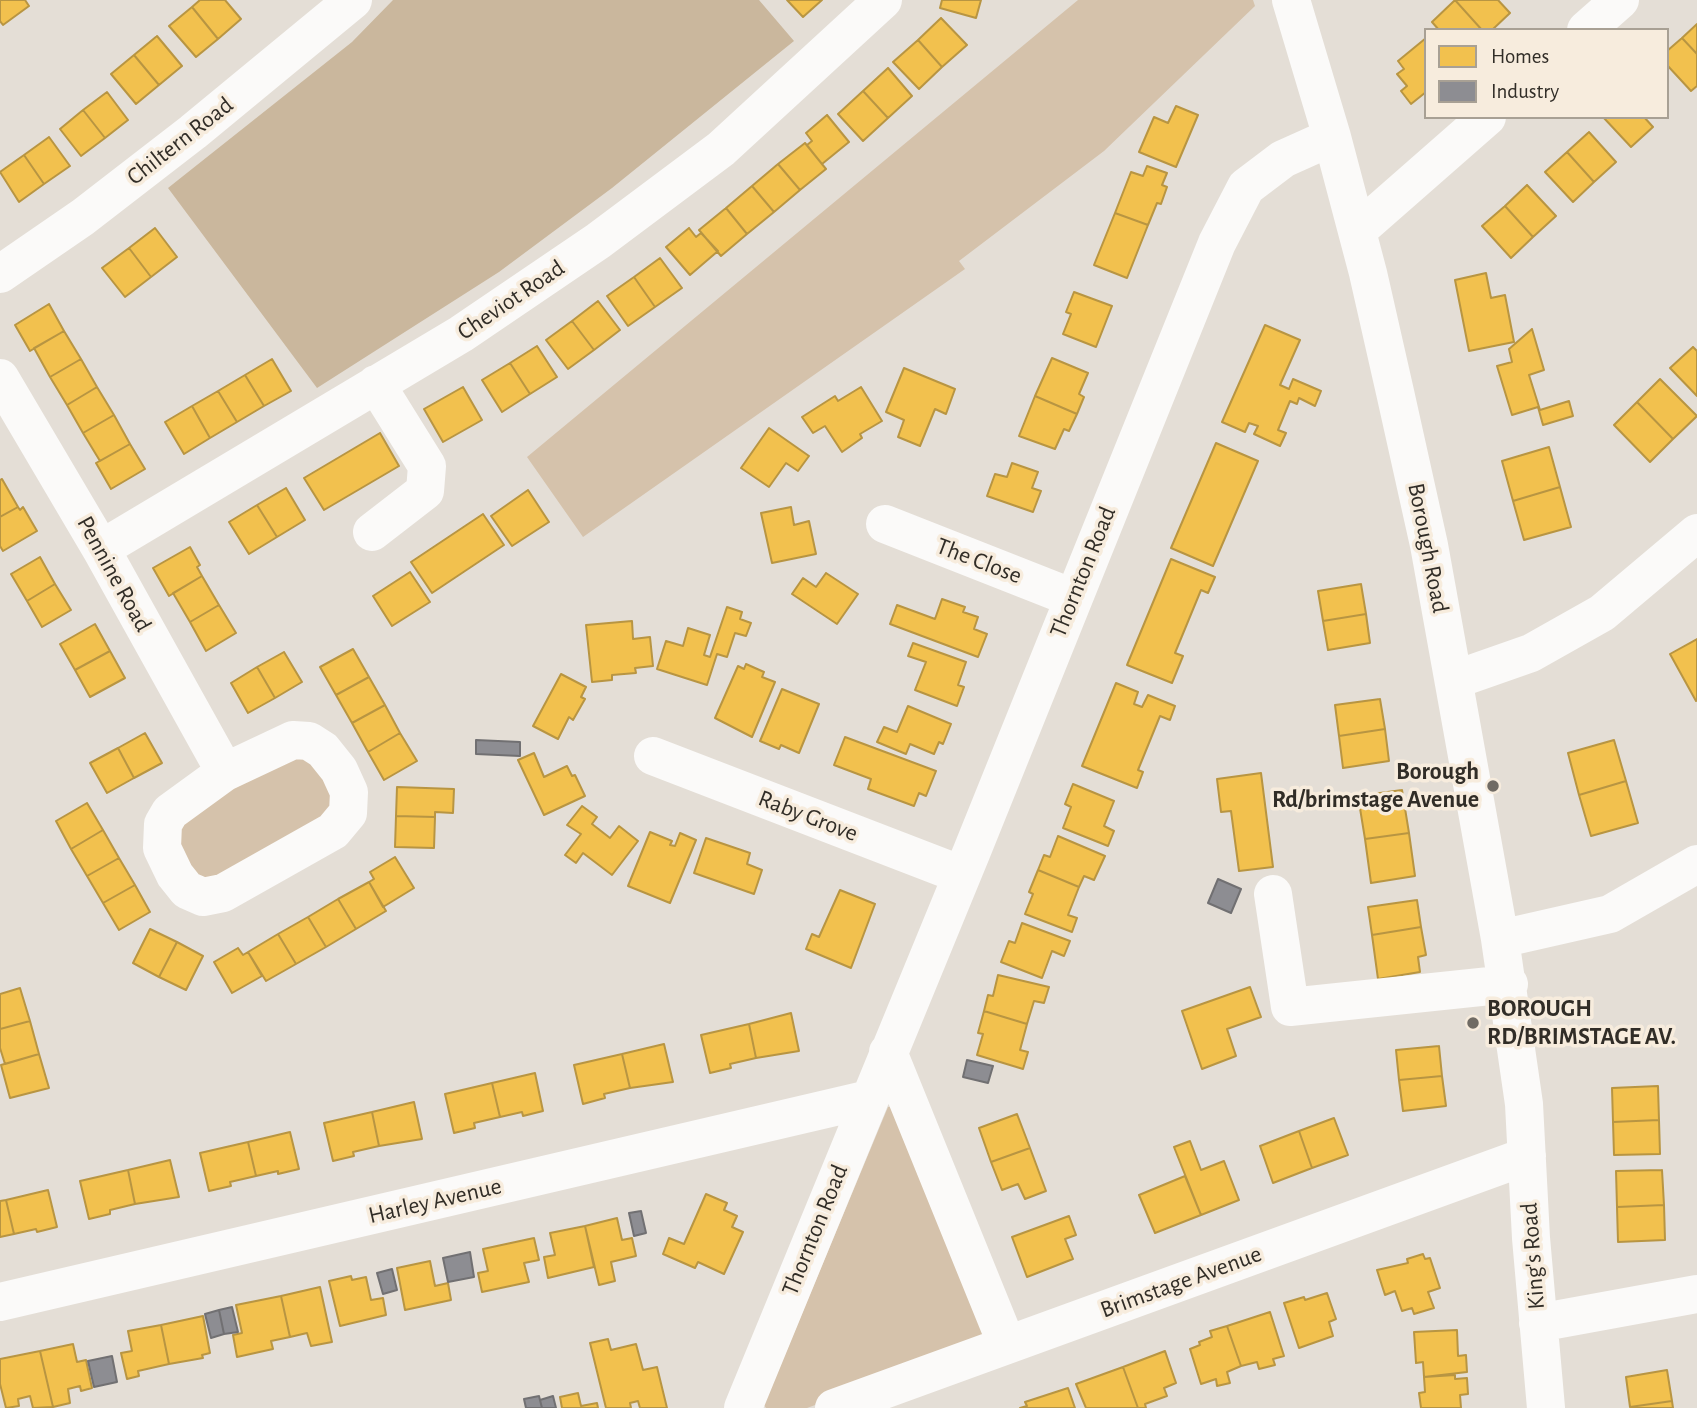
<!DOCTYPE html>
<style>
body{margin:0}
#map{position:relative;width:1697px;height:1408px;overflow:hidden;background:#e4ded6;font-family:"Alegreya Sans",sans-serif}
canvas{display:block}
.legend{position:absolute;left:1424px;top:28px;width:245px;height:91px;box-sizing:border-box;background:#f7ecdd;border:2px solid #a8a094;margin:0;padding:9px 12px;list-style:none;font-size:21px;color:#312d27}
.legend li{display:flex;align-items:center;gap:14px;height:35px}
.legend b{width:35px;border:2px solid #a8a094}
</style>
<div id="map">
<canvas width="1697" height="1408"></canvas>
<ul class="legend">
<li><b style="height:19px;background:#f2c14e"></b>Homes</li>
<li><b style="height:19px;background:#8d8d92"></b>Industry</li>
</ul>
</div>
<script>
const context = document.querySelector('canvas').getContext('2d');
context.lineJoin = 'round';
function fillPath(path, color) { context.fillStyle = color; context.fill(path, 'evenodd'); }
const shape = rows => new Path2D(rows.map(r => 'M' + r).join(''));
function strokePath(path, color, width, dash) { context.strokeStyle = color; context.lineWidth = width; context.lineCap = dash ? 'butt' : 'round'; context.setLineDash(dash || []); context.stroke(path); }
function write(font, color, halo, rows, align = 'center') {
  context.font = font + ' "Alegreya Sans",sans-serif'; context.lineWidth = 7; context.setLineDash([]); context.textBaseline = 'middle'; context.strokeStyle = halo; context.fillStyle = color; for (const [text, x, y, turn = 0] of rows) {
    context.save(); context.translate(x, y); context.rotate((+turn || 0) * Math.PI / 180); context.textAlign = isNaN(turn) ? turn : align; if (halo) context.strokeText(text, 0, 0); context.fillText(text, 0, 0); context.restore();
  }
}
fillPath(shape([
 [1078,0,1253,0,1255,6,1104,151,959,261,965,269,583,537,527,457],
 [299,754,314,759,339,807,200,887,170,843,186,814],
 [899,1105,989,1341,807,1408,766,1408,764,1405,888,1107]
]), '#d5c2ab');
fillPath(shape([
 [393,0,759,0,794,41,612,188,499,272,317,388,168,188,352,42]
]), '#cab79d');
const homes = shape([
 [0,0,25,0,29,6,3,25,0,21,0,0],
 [200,0,225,0,241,19,218,39,192,7,200,0],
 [787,0,822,0,803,17,787,0],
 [942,0,981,0,976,18,940,8,942,0],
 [1455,0,1482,30,1439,30,1432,22,1455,0],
 [1455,0,1498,0,1510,13,1492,30,1482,30,1455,0],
 [192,7,218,39,196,57,169,26,192,7],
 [941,18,967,45,942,67,918,40,941,18],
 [1697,24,1697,54,1682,38,1697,24],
 [157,36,182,66,159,85,134,55,157,36],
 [1426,38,1426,92,1411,104,1401,91,1407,86,1397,74,1404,69,1398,61,1426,38],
 [1682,38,1697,54,1697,86,1691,91,1667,65,1667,51,1682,38],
 [918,40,942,67,919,89,893,62,918,40],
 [134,55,159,85,136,104,111,74,134,55],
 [888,68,912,96,888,118,863,91,888,68],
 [863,91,888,118,863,141,838,114,863,91],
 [107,92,128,120,105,138,83,110,107,92],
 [1176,106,1198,115,1176,167,1139,152,1154,117,1168,123,1176,106],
 [83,110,105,138,81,156,60,129,83,110],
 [827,115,849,142,822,164,807,145,812,141,806,133,827,115],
 [1603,117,1644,117,1653,127,1631,147,1603,117],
 [1589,132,1616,162,1594,182,1567,152,1589,132],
 [49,137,70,166,44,184,24,155,49,137],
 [805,143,826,169,800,190,778,164,805,143],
 [1567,152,1594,182,1573,202,1545,172,1567,152],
 [24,155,44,184,19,202,0,172,24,155],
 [778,164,800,190,774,212,752,186,778,164],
 [1147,166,1167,173,1162,185,1167,187,1161,204,1157,203,1148,225,1115,213,1131,172,1143,176,1147,166],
 [1527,185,1556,216,1533,237,1505,206,1527,185],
 [752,186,774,212,747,234,726,208,752,186],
 [1505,206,1533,237,1511,258,1482,226,1505,206],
 [726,208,747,234,721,256,699,230,726,208],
 [1115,213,1148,225,1127,278,1094,265,1115,213],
 [155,228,177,257,151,277,129,248,155,228],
 [689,228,696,237,701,233,718,251,690,275,666,247,689,228],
 [129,248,151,277,125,297,102,268,129,248],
 [660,258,682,288,655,307,634,277,660,258],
 [1486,273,1491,298,1505,295,1514,342,1469,351,1455,280,1486,273],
 [634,277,655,307,628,326,607,296,634,277],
 [1074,292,1112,306,1096,347,1063,334,1071,314,1066,312,1074,292],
 [598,301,620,330,594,350,572,321,598,301],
 [49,304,64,331,30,351,15,325,49,304],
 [572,321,594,350,568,369,546,340,572,321],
 [1265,325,1300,340,1280,385,1289,389,1293,379,1321,391,1315,406,1299,398,1297,404,1290,401,1278,430,1286,433,1280,446,1254,434,1258,426,1249,423,1245,432,1222,422,1265,325],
 [1532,329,1544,370,1529,375,1540,410,1569,401,1573,416,1543,425,1538,407,1512,415,1497,366,1512,362,1509,349,1532,329],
 [64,331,81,359,50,377,34,348,64,331],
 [537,346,557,377,530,394,510,363,537,346],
 [1693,347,1697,351,1697,396,1670,368,1693,347],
 [1052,358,1088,373,1079,394,1084,397,1077,414,1035,396,1052,358],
 [81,359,97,387,67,405,50,377,81,359],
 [272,359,291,391,264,406,245,375,272,359],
 [510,363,530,394,502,412,482,380,510,363],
 [904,368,955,389,946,414,935,409,920,446,898,437,904,420,886,412,904,368],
 [245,375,264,406,237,422,218,391,245,375],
 [1660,379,1697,416,1673,439,1637,402,1660,379],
 [97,387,114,415,83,433,67,405,97,387],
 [463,387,482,420,443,442,424,409,463,387],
 [861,387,882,421,860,434,862,438,842,452,825,426,813,433,802,417,835,396,838,401,861,387],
 [218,391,237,422,210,438,192,406,218,391],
 [1035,396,1077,414,1069,431,1064,429,1055,449,1019,436,1035,396],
 [1637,402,1673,439,1650,462,1614,425,1637,402],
 [192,406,210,438,184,454,165,422,192,406],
 [114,415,130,444,100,461,83,433,114,415],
 [769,428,809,456,798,471,786,463,769,487,741,468,769,428],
 [380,433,399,466,324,510,304,478,380,433],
 [1216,443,1258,461,1213,566,1171,548,1216,443],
 [130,444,145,469,111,489,96,463,130,444],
 [1549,447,1560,487,1513,501,1502,461,1549,447],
 [1012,463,1038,472,1032,488,1041,491,1033,512,987,496,995,474,1007,477,1012,463],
 [2,479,18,507,0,517,0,480,2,479],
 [1560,487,1571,527,1524,540,1513,501,1560,487],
 [286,488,305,520,277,537,257,505,286,488],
 [528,490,549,522,512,546,491,516,528,490],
 [257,505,277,537,249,554,229,522,257,505],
 [18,507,20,510,23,507,37,531,3,551,0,546,0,517,18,507],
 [791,507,794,525,809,521,816,554,772,563,761,513,791,507],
 [483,514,504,545,432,593,411,562,483,514],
 [190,547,200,565,197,567,202,576,169,596,153,568,190,547],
 [40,557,55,584,27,601,11,574,40,557],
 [1171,559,1215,577,1208,593,1201,590,1175,653,1183,656,1172,683,1127,665,1171,559],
 [410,572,430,602,392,626,373,596,410,572],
 [826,573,858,594,837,624,792,594,803,578,816,587,826,573],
 [202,576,219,605,190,622,173,593,202,576],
 [55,584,71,610,42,627,27,601,55,584],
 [1361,584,1366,614,1323,621,1318,591,1361,584],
 [942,599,965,607,963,612,978,617,974,629,987,634,978,657,890,624,897,605,935,619,942,599],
 [219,605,236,633,206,651,190,622,219,605],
 [727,607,742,612,740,619,751,623,746,636,735,633,727,657,717,654,707,685,657,669,666,641,683,646,688,628,710,635,704,655,710,657,727,607],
 [1366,614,1370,643,1328,650,1323,621,1366,614],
 [632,621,633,639,650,637,653,666,635,668,636,673,612,675,612,680,592,682,586,625,632,621],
 [95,624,110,651,75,670,60,644,95,624],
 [1697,639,1697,700,1696,701,1670,654,1697,639],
 [913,643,966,662,958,685,964,687,957,706,915,690,926,662,908,656,913,643],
 [353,649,369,677,336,695,320,667,353,649],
 [110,651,125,678,90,697,75,670,110,651],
 [284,652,302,682,275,698,257,667,284,652],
 [746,664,764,672,762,677,775,682,752,737,715,718,738,666,744,669,746,664],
 [257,667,275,698,248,713,231,683,257,667],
 [561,674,586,687,581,697,585,699,573,720,569,717,558,739,533,726,561,674],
 [369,677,385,705,352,723,336,695,369,677],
 [1116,683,1138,692,1134,704,1142,707,1148,695,1175,706,1170,720,1160,716,1138,770,1143,772,1137,788,1082,766,1116,683],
 [782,689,819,704,799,753,781,745,779,749,760,741,782,689],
 [1380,699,1385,729,1339,736,1335,705,1380,699],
 [385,705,400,733,368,752,352,723,385,705],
 [908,706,951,724,943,744,939,742,934,754,910,744,906,754,877,742,884,727,897,732,908,706],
 [1385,729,1389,761,1343,768,1339,736,1385,729],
 [145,733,162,763,134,778,118,748,145,733],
 [400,733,417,761,384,780,368,752,400,733],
 [845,737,936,771,926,796,919,793,914,806,868,789,871,779,834,765,845,737],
 [1614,740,1626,781,1579,795,1568,753,1614,740],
 [118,748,134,778,107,793,90,763,118,748],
 [534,753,544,777,567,766,572,776,575,775,585,796,544,815,518,760,534,753],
 [1261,773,1273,867,1239,871,1231,811,1221,812,1217,779,1261,773],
 [1626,781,1638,823,1591,836,1579,795,1626,781],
 [1073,784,1114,801,1104,826,1114,831,1108,846,1063,828,1071,807,1065,804,1073,784],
 [397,787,454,789,453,813,435,812,435,817,396,816,397,787],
 [1402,790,1409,833,1365,839,1358,796,1402,790],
 [87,803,103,830,71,849,56,821,87,803],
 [582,806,597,817,592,824,610,838,619,826,638,841,612,875,583,853,576,863,565,855,581,834,567,825,582,806],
 [396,816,435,817,434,848,395,847,396,816],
 [103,830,119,858,87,876,71,849,103,830],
 [650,832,672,841,670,845,675,846,680,833,696,840,670,903,628,886,650,832],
 [1409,833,1415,876,1371,883,1365,839,1409,833],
 [1058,836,1105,856,1094,880,1084,876,1079,887,1038,870,1044,855,1050,857,1058,836],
 [706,838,750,853,747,864,762,870,754,894,694,873,706,838],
 [395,857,414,888,383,907,369,882,374,879,370,872,395,857],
 [119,858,135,885,103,903,87,876,119,858],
 [1038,870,1079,887,1068,915,1077,918,1072,932,1025,914,1033,894,1029,892,1038,870],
 [369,882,386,911,356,929,338,899,369,882],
 [135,885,150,912,119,930,103,903,135,885],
 [840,890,875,904,851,968,806,949,812,934,819,937,840,890],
 [338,899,356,929,326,947,308,917,338,899],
 [1417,900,1421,927,1372,935,1368,907,1417,900],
 [308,917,326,947,296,964,278,934,308,917],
 [1022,923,1070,941,1064,956,1052,951,1042,978,1001,962,1009,941,1015,943,1022,923],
 [1421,927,1426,955,1418,957,1420,972,1378,979,1372,935,1421,927],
 [150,929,177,942,159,977,133,963,150,929],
 [278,934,296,964,266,981,248,952,278,934],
 [177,942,203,956,186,990,159,977,177,942],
 [238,948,243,955,248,952,262,976,232,993,214,962,238,948],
 [998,975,1049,987,1044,1003,1034,1001,1027,1024,984,1011,988,995,993,996,998,975],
 [1250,987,1261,1017,1227,1029,1236,1056,1202,1069,1182,1011,1250,987],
 [20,988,30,1021,0,1029,0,994,20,988],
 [984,1011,1027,1024,1020,1050,1028,1052,1023,1069,977,1055,983,1034,978,1033,984,1011],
 [791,1013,799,1051,756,1058,749,1024,791,1013],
 [30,1021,39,1054,5,1064,0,1048,0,1029,30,1021],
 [749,1024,756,1058,730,1064,731,1068,710,1073,701,1035,749,1024],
 [664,1044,673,1082,630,1088,622,1054,664,1044],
 [1439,1046,1442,1076,1399,1080,1396,1050,1439,1046],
 [39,1054,49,1088,10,1098,1,1065,39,1054],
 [622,1054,630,1088,604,1094,605,1098,583,1104,574,1065,622,1054],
 [535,1073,543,1111,523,1116,522,1112,500,1117,492,1083,535,1073],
 [1442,1076,1446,1106,1403,1111,1399,1080,1442,1076],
 [492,1083,500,1117,474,1123,475,1128,454,1133,445,1094,492,1083],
 [1658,1086,1659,1120,1613,1122,1612,1088,1658,1086],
 [414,1102,422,1139,379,1146,372,1112,414,1102],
 [372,1112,379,1146,353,1152,354,1156,333,1161,324,1123,372,1112],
 [1017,1114,1030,1148,991,1162,979,1128,1017,1114],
 [1334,1118,1348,1155,1312,1168,1299,1131,1334,1118],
 [1659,1120,1660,1154,1614,1155,1613,1122,1659,1120],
 [1299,1131,1312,1168,1273,1183,1260,1146,1299,1131],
 [290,1132,299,1169,278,1174,278,1171,256,1176,248,1142,290,1132],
 [1190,1141,1201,1170,1224,1161,1239,1200,1201,1215,1174,1147,1190,1141],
 [248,1142,256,1176,230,1182,231,1186,209,1191,200,1153,248,1142],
 [1030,1148,1046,1191,1025,1199,1018,1184,1002,1190,991,1162,1030,1148],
 [170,1160,179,1197,135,1204,128,1170,170,1160],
 [128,1170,135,1204,110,1210,110,1214,89,1219,80,1181,128,1170],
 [1662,1170,1664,1205,1617,1207,1616,1171,1662,1170],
 [1185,1176,1201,1215,1155,1233,1139,1195,1185,1176],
 [48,1190,57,1227,37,1232,36,1229,14,1234,6,1200,48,1190],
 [706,1194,727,1203,724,1210,737,1216,732,1227,743,1232,724,1274,698,1262,695,1268,663,1254,669,1238,684,1244,706,1194],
 [6,1200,14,1234,0,1237,0,1201,6,1200],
 [1664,1205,1665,1240,1618,1242,1617,1207,1664,1205],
 [1069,1216,1076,1235,1065,1239,1073,1259,1027,1277,1012,1237,1069,1216],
 [617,1218,622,1240,632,1238,636,1256,611,1262,615,1281,599,1285,585,1226,617,1218],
 [585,1226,594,1267,548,1278,544,1257,555,1255,550,1233,585,1226],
 [534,1238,539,1260,524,1263,529,1282,482,1292,478,1273,488,1271,483,1249,534,1238],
 [1423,1254,1425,1259,1430,1258,1440,1288,1428,1292,1434,1308,1414,1314,1412,1308,1402,1311,1395,1291,1385,1295,1377,1270,1408,1263,1407,1259,1423,1254],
 [430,1261,435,1286,448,1283,451,1300,405,1310,397,1268,430,1261],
 [351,1276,352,1280,366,1277,371,1300,383,1298,386,1315,340,1326,329,1281,351,1276],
 [320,1287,332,1342,311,1346,307,1333,290,1337,281,1296,320,1287],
 [1327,1293,1336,1319,1329,1322,1333,1336,1299,1348,1284,1303,1304,1297,1305,1300,1327,1293],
 [281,1296,290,1337,271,1341,273,1349,237,1357,233,1335,242,1333,236,1305,281,1296],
 [1270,1312,1284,1356,1273,1359,1275,1365,1259,1369,1257,1362,1241,1366,1227,1326,1270,1312],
 [203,1316,210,1353,202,1355,203,1358,169,1364,161,1325,203,1316],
 [161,1325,169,1364,138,1371,139,1376,127,1379,121,1353,132,1351,128,1331,161,1325],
 [1227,1326,1241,1366,1227,1372,1230,1383,1217,1386,1216,1379,1201,1384,1190,1349,1200,1345,1199,1342,1212,1337,1210,1331,1227,1326],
 [1457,1330,1458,1356,1466,1355,1467,1372,1424,1377,1423,1362,1416,1363,1414,1332,1457,1330],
 [608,1339,611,1350,636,1344,643,1370,657,1367,667,1408,640,1408,638,1401,630,1403,631,1408,606,1408,590,1343,608,1339],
 [73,1344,77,1362,86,1360,92,1388,81,1391,80,1386,68,1389,70,1403,53,1407,40,1351,73,1344],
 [40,1351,53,1407,33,1408,30,1396,18,1399,19,1406,6,1408,0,1384,0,1359,40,1351],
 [1165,1351,1176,1383,1164,1388,1167,1396,1145,1404,1146,1408,1138,1408,1123,1367,1165,1351],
 [1123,1367,1138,1408,1086,1408,1076,1384,1123,1367],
 [1667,1370,1672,1401,1630,1407,1626,1377,1667,1370],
 [1455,1375,1455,1379,1467,1378,1468,1394,1460,1395,1461,1408,1421,1408,1419,1393,1425,1392,1424,1377,1455,1375],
 [1068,1388,1075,1408,1020,1408,1027,1406,1025,1402,1068,1388],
 [578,1393,581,1406,597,1403,598,1408,562,1408,560,1397,578,1393],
 [1672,1401,1673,1408,1631,1408,1630,1407,1672,1401]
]);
fillPath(homes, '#f2c14e');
strokePath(homes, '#b89542', 2);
const industry = shape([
 [476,740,520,742,520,756,476,754,476,740],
 [1218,879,1241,889,1231,913,1208,903,1218,879],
 [967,1060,993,1066,988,1083,963,1077,967,1060],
 [641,1211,646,1233,634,1236,629,1213,641,1211],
 [470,1252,474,1277,448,1282,443,1258,470,1252],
 [392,1269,397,1290,383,1294,377,1273,392,1269],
 [232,1307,238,1332,224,1334,219,1310,232,1307],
 [219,1310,224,1334,211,1338,205,1314,219,1310],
 [112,1356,117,1382,94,1387,88,1361,112,1356],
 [539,1396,542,1408,526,1408,524,1399,539,1396],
 [553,1396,556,1408,542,1408,540,1400,553,1396]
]);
fillPath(industry, '#8d8d92');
strokePath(industry, '#717072', 2);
strokePath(shape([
 [1291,0,1332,137,1368,273,1395,392,1429,545,1500,939,1524,1104,1531,1238,1546,1408],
 [1586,30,1620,0],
 [1357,231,1487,117],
 [0,274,83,217,193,132,353,0],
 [0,378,101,549,225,772],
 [885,524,1073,598],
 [372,532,425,491,427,466,376,384],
 [101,549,461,334,598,241,721,149,883,0],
 [1454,680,1531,653,1602,613,1697,533],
 [293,740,309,741,323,750,339,770,349,792,348,813,333,831,223,893,203,897,187,890,175,875,162,848,163,824,170,812,225,772,293,740],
 [653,756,962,875],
 [1273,894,1290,1007,1509,984],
 [1500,939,1610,914,1697,864],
 [888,1052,1007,1345],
 [0,1302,869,1099],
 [1538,1323,1697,1294],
 [743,1408,972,851,1217,243,1246,187,1283,159,1332,137],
 [834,1408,1527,1156]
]), '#fbfaf9', 38);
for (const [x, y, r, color] of [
 [1493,786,7,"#706b64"],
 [1473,1023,7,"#706b64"]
]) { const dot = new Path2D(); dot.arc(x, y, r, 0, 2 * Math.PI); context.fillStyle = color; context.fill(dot); strokePath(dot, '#f7ecdd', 2.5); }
write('24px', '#312d27', '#f7ecdd', [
 ["Chiltern Road",180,141,-38],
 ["Cheviot Road",511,300,-34],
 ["Borough Road",1428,548,79],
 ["The Close",979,561,21],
 ["Thornton Road",1083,572,-68],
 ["Pennine Road",114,574,61],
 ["Raby Grove",808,816,21],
 ["Harley Avenue",435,1201,-13],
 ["Thornton Road",815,1230,-68],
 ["King's Road",1533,1256,-94],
 ["Brimstage Avenue",1181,1282,-20]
]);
write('bold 24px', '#312d27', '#f7ecdd', [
 ["Borough",1479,772],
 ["Rd/brimstage Avenue",1479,800],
 ["BOROUGH",1487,1009,"left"],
 ["RD/BRIMSTAGE AV.",1487,1037,"left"]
], 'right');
</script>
